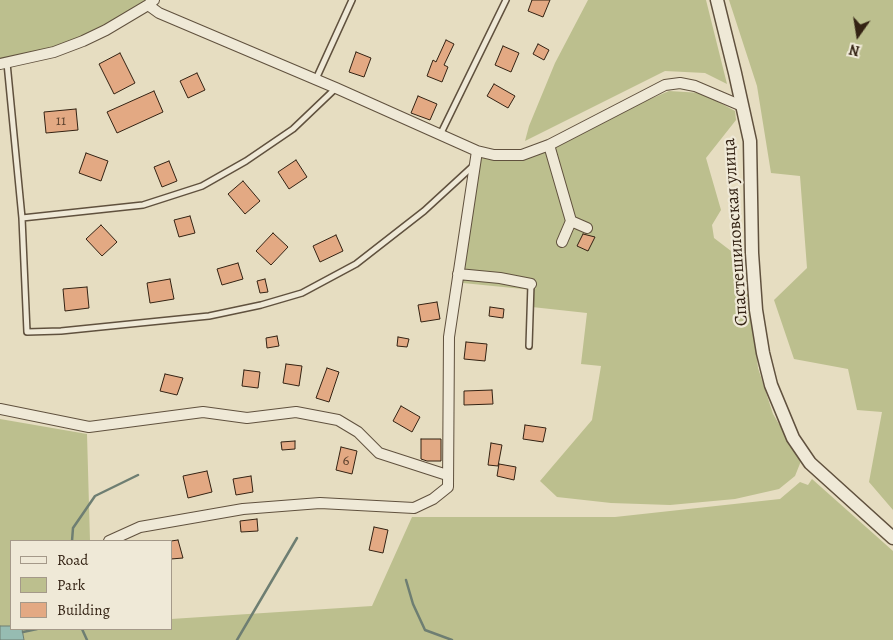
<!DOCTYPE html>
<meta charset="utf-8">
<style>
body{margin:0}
#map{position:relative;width:893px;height:640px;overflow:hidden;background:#e6ddc1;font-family:Alegreya,serif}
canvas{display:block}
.legend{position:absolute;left:10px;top:540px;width:162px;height:90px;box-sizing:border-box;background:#efe9d7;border:1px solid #a49989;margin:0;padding:6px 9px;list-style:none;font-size:15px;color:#332213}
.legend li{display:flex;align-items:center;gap:10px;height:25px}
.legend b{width:25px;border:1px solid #a49989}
.north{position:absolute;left:833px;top:10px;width:50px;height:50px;-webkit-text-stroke:4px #efe9d7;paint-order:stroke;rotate:193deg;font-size:14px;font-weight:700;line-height:20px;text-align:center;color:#332213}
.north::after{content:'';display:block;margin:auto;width:18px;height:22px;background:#332213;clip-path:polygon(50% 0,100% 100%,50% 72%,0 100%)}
</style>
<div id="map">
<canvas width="893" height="640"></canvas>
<ul class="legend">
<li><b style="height:6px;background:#efe9d7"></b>Road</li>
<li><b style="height:14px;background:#bcbf8e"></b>Park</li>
<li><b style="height:14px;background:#e3a983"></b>Building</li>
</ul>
<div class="north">N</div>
</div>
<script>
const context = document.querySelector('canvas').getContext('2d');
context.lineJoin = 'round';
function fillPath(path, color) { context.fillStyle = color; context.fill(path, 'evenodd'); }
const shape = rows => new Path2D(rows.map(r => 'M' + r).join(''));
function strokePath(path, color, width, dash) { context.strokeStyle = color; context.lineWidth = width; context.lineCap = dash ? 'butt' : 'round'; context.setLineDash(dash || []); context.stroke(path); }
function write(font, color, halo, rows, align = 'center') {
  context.font = font + ' Alegreya,serif'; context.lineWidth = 4.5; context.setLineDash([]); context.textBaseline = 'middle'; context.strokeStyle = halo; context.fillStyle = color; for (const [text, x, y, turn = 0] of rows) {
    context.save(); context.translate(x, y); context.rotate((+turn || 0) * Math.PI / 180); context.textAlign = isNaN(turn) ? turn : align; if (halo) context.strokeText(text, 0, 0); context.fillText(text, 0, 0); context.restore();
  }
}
fillPath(shape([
 [0,0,147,0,99,31,61,47,0,59],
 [588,0,706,0,727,84,705,73,665,71,525,141,529,126,555,63],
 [729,0,893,0,893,510,869,482,882,412,857,410,848,369,794,359,774,300,807,268,800,176,771,173,757,86],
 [669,91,702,93,735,111,736,120,706,158,721,210,712,225,714,238,731,251,735,293,749,294,758,368,773,414,801,461,795,476,779,489,735,499,670,505,611,503,557,497,540,481,592,420,601,366,581,364,587,313,532,307,533,290,463,283,480,152,522,154],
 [0,419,87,434,90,541,11,541,11,626,0,626],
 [812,479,893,551,893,640,24,640,22,629,171,629,171,619,372,606,412,517,615,517,780,499,800,482,808,485]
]), '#bcbf8e');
const water = shape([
 [0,626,11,626,11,629,22,629,24,640,0,640,0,626]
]);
fillPath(water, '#96bcb2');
strokePath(water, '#6e7e72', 1);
strokePath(shape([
 [72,541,73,528,95,496,138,475],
 [406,580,413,604,425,630,452,640],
 [82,629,87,640],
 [23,632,37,629],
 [237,640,297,538]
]), '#6e7e72', 2.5);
const building = shape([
 [532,0,550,0,543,17,528,11,532,0],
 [446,40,454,44,444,65,448,67,442,82,427,76,433,60,436,62,446,40],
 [538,44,549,50,544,60,533,54,538,44],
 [503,46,519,53,511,72,495,65,503,46],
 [356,52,371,58,364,77,349,72,356,52],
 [120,53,135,83,114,94,99,64,120,53],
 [197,73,205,90,188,98,180,81,197,73],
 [494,84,515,96,508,108,487,96,494,84],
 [154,91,163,112,117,133,107,112,154,91],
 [418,96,437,104,430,120,411,113,418,96],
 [76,109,78,130,46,133,44,112,76,109],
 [86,153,108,161,101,181,79,173,86,153],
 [296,160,307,177,289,189,278,172,296,160],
 [169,161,177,181,162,187,154,167,169,161],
 [243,181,260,201,245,214,228,194,243,181],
 [190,216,195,233,179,237,174,220,190,216],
 [101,225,117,242,102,256,86,239,101,225],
 [273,233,288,247,271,265,256,251,273,233],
 [583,234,595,237,588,251,577,246,583,234],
 [336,235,343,251,320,262,313,246,336,235],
 [238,263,243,279,222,285,217,269,238,263],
 [170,279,174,299,150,303,147,283,170,279],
 [265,279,268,292,260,293,257,281,265,279],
 [87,287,89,308,65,311,63,289,87,287],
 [437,302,440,319,421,322,418,305,437,302],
 [490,307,504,309,503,318,489,316,490,307],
 [277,336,279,346,267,348,266,338,277,336],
 [398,337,409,339,407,347,397,346,398,337],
 [466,342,487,344,485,361,464,359,466,342],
 [286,364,302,366,299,386,283,383,286,364],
 [327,368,339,372,329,402,316,398,327,368],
 [244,370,260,372,258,388,242,386,244,370],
 [165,374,183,378,177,395,160,391,165,374],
 [492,390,493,404,464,405,464,391,492,390],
 [401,406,420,417,412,432,393,421,401,406],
 [525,425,546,428,543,442,523,439,525,425],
 [421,439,441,439,441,461,427,461,421,459,421,439],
 [295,441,295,449,282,450,281,442,295,441],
 [491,443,502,445,498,466,488,465,491,443],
 [341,447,357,451,352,474,336,470,341,447],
 [499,464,516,467,514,480,497,476,499,464],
 [207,471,212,492,188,498,183,476,207,471],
 [251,476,253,492,236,495,233,479,251,476],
 [257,519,258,531,241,532,240,521,257,519],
 [374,527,388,530,383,553,369,550,374,527],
 [178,540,183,558,171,559,171,541,178,540]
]);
fillPath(building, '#e3a983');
strokePath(building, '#332213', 1);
const service = shape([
 [7,63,22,218,27,332,61,331,209,316,261,305,302,293,356,264,424,211,473,166],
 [316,79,352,0],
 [441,133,506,0],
 [22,218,143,205,202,186,246,161,293,129,336,88],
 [529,346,531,284]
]);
const minor = shape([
 [0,64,54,52,83,41,106,30,148,5,154,0],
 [549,145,571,221,587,228],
 [477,151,494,155,522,155,549,145,665,85,680,83,695,86,742,106],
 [562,242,571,221],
 [458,274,500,278,531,284],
 [0,409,89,427,203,412,247,418,296,412,338,420,358,432,379,453,447,475],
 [109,541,140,527,243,509,320,503,414,508,433,499,448,487,449,337,477,151,336,88,159,13,148,5]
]);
const tertiary = shape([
 [717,0,735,73,750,141,752,253,756,310,763,353,771,385,793,438,810,463,893,538]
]);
strokePath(service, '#60513e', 8);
strokePath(minor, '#60513e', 12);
strokePath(tertiary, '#60513e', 15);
strokePath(service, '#efe9d7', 5);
strokePath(minor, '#efe9d7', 10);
strokePath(tertiary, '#efe9d7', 12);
write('15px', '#5f442f', null, [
 ["11",61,121],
 ["6",346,461]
]);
write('18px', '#332213', '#efe9d7', [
 ["Спастешиловская улица",736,232,-94]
]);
</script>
